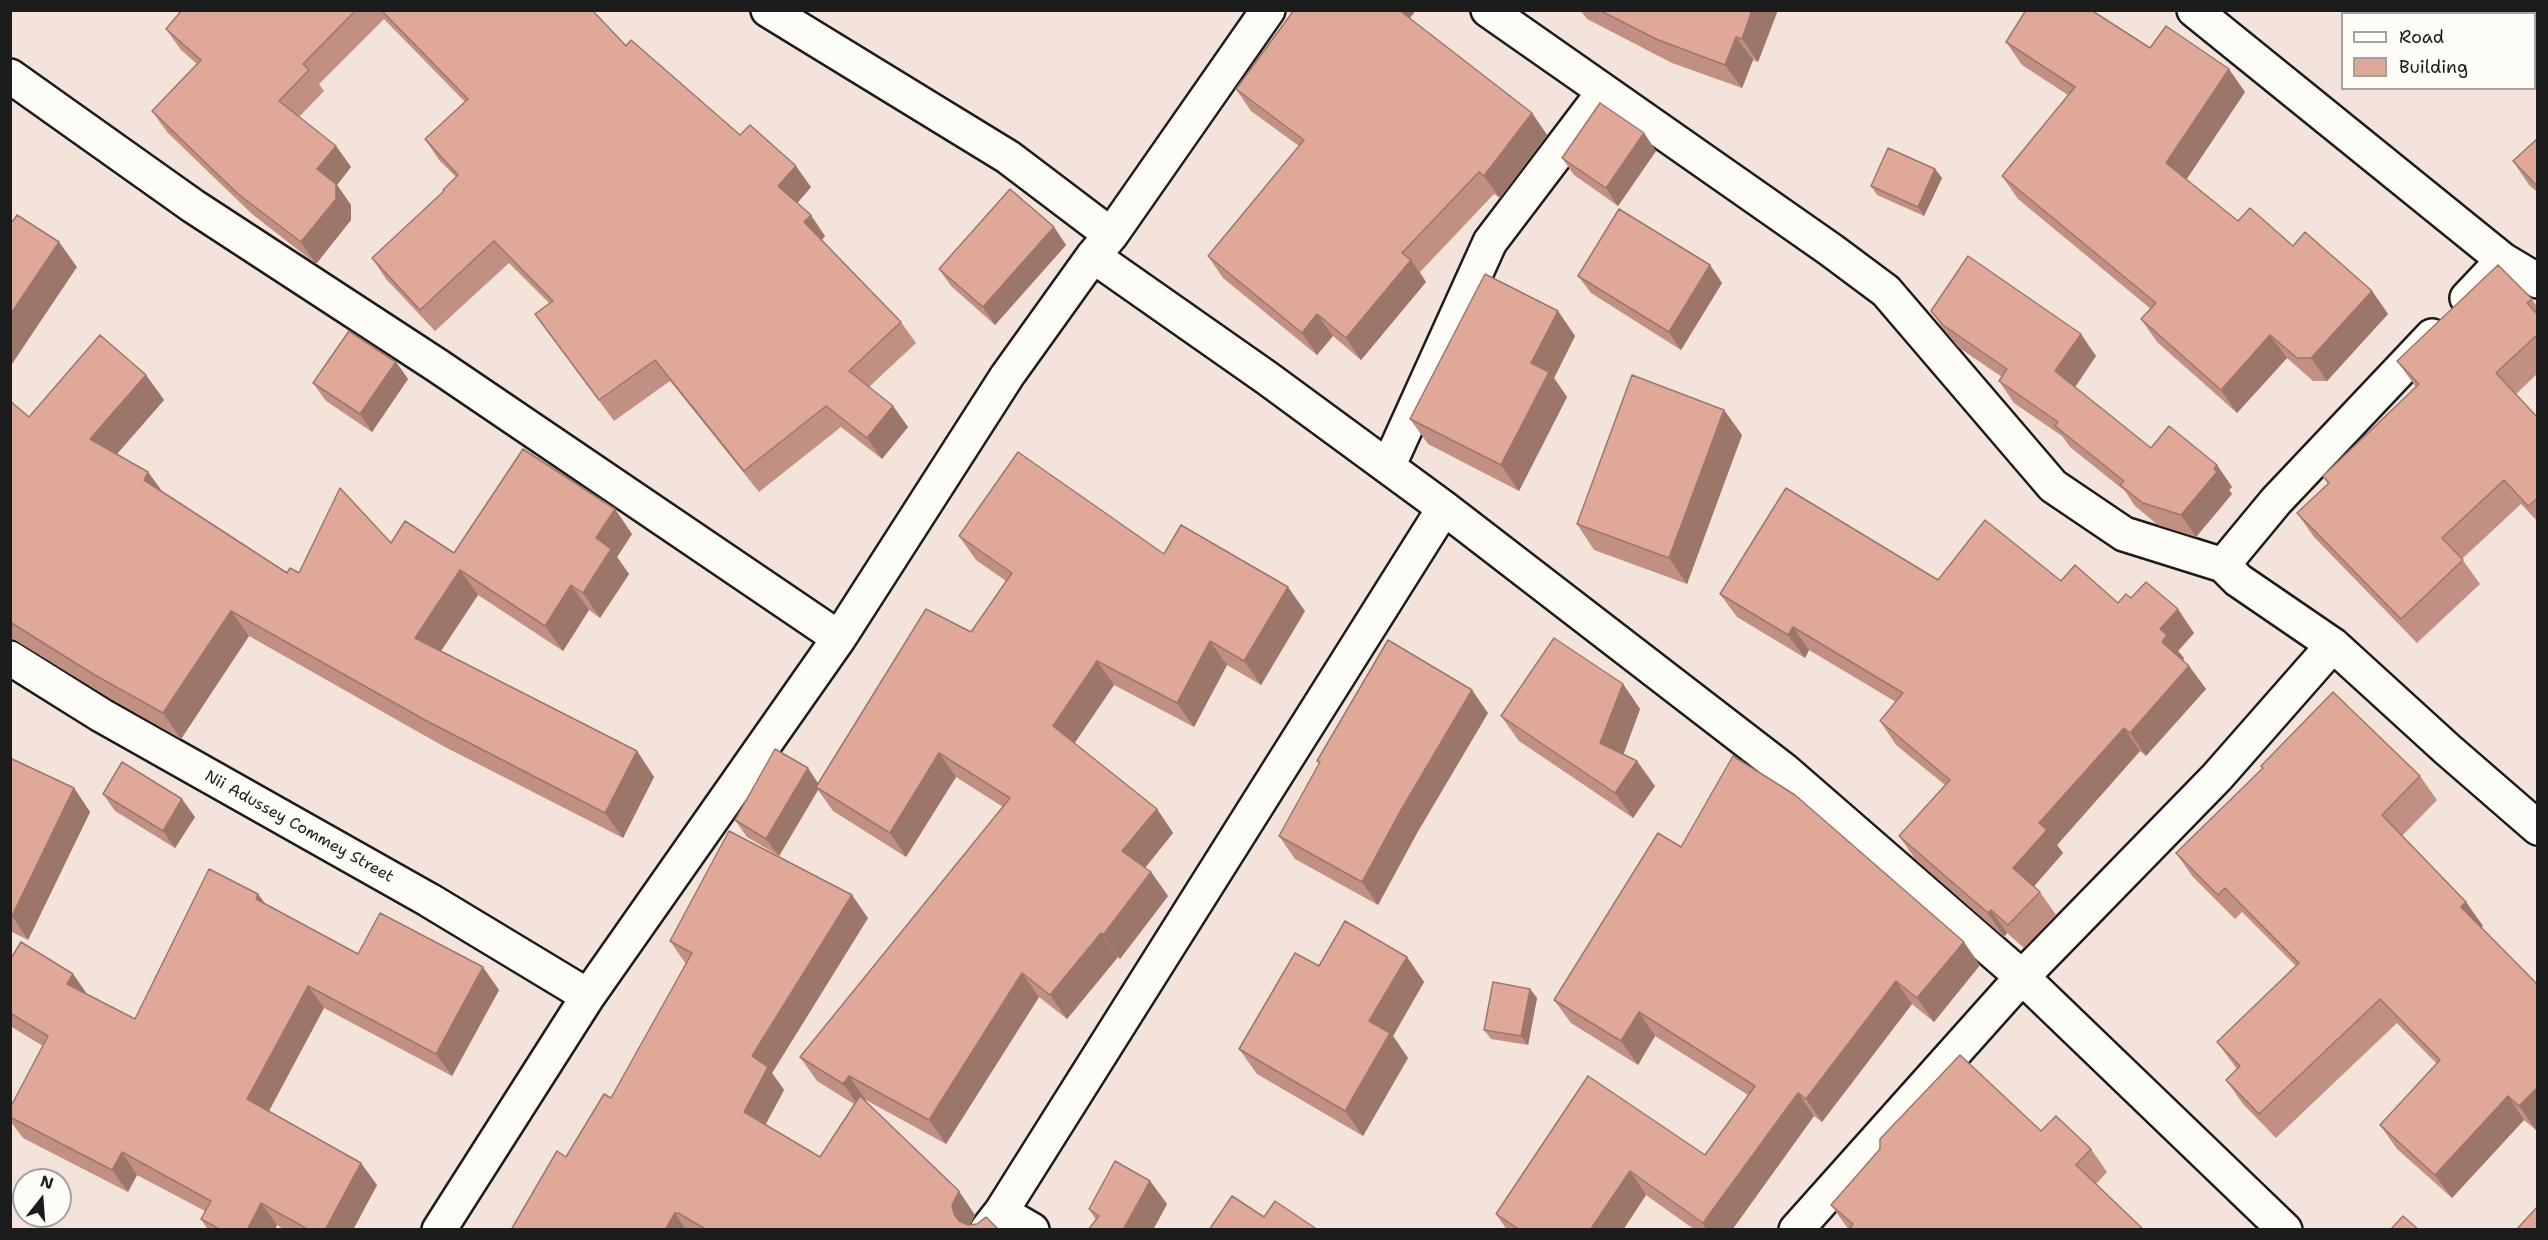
<!DOCTYPE html>
<style>
body{margin:0}
#map{position:relative;width:2548px;height:1240px;overflow:hidden;background:#f4e3da;font-family:"Shantell Sans",sans-serif}
canvas{display:block}
.frame{position:absolute;inset:0;border:12px solid #1c1c1c;pointer-events:none}
.legend{position:absolute;left:2341px;top:12px;width:195px;height:78px;box-sizing:border-box;background:#fdfcf7;border:2px solid #a3a29f;margin:0;padding:8px 10px;list-style:none;font-size:18px;color:#1c1c1c}
.legend li{display:flex;align-items:center;gap:12px;height:30px}
.legend b{width:30px;border:2px solid #a3a29f}
.north{position:absolute;left:12px;top:1168px;width:60px;height:60px;box-sizing:border-box;background:#fdfcf7;border:2px solid #a3a29f;border-radius:50%;rotate:17deg;font-size:16px;font-weight:700;line-height:24px;text-align:center;color:#1c1c1c}
.north::after{content:'';display:block;margin:auto;width:21px;height:27px;background:#1c1c1c;clip-path:polygon(50% 0,100% 100%,50% 72%,0 100%)}
</style>
<div id="map">
<canvas width="2548" height="1240"></canvas>
<div class="frame"></div>
<ul class="legend">
<li><b style="height:8px;background:#fdfcf7"></b>Road</li>
<li><b style="height:16px;background:#e0a898"></b>Building</li>
</ul>
<div class="north">N</div>
</div>
<script>
const context = document.querySelector('canvas').getContext('2d');
context.lineJoin = 'round';
const shape = rows => new Path2D(rows.map(r => 'M' + r).join(''));
function strokePath(path, color, width, dash) { context.strokeStyle = color; context.lineWidth = width; context.lineCap = dash ? 'butt' : 'round'; context.setLineDash(dash || []); context.stroke(path); }
function fillPath(path, color) { context.fillStyle = color; context.fill(path, 'evenodd'); }
function write(font, color, halo, rows, align = 'center') {
  context.font = font + ' "Shantell Sans",sans-serif'; context.lineWidth = 5; context.setLineDash([]); context.textBaseline = 'middle'; context.strokeStyle = halo; context.fillStyle = color; for (const [text, x, y, turn = 0] of rows) {
    context.save(); context.translate(x, y); context.rotate((+turn || 0) * Math.PI / 180); context.textAlign = isNaN(turn) ? turn : align; if (halo) context.strokeText(text, 0, 0); context.fillText(text, 0, 0); context.restore();
  }
}
const minor = shape([
 [768,10,1008,157,1111,235],
 [1488,10,1831,250,1886,291,2053,486,2124,534,2223,565],
 [2194,10,2503,260,2538,281],
 [10,76,193,206,438,366,839,638],
 [1093,256,1267,378,1444,508,1784,770,2022,977,2285,1230],
 [2467,298,2503,260],
 [2432,336,2276,501,2223,565,2238,580,2333,645,2447,749,2538,828],
 [1388,467,1490,242,1603,93],
 [10,658,101,715,429,900,588,996],
 [1001,1212,1032,1230],
 [439,1230,588,996,839,638,1007,376,1093,256,1111,235,1268,10],
 [987,1230,1001,1212,1444,508],
 [1796,1230,2022,977,2217,777,2333,645]
]);
strokePath(minor, '#1c1c1c', 38);
strokePath(minor, '#fdfcf7', 33);
fillPath(shape([
 [182,10,592,10,626,46,740,135,811,187,797,203,825,236,822,240,901,322,916,343,869,387,893,406,908,427,882,459,841,427,759,492,670,381,614,421,535,314,549,303,509,263,435,331,386,279,372,258,444,191,456,177,439,160,425,139,465,102,384,19,319,84,324,91,299,117,336,146,351,167,337,185,351,205,351,220,316,264,252,214,167,132,152,111,197,64,181,50,166,29],
 [1580,10,1778,10,1758,62,1753,60,1742,88,1672,63,1587,19],
 [1410,19,1532,113,1547,135,1500,198,1494,194,1420,272,1426,282,1361,360,1333,336,1317,355,1223,278,1208,256,1299,146,1251,111,1236,89],
 [2006,42,2150,48,2245,92,2186,180,2238,221,2293,246,2372,291,2388,314,2327,381,2313,381,2287,358,2237,413,2157,342,2141,319,2151,309,2018,199,2002,176,2068,95,2022,65],
 [1644,133,1656,151,1618,206,1574,175,1562,158],
 [2538,138,2538,193,2529,185,2513,161],
 [1935,169,1942,178,1924,216,1877,195,1871,186],
 [1054,227,1066,245,995,325,951,286,939,269],
 [1710,265,1722,283,1681,350,1591,293,1578,276],
 [2532,299,2538,308,2538,373,2516,394,2538,418,2538,522,2521,504,2462,559,2480,584,2417,643,2314,537,2297,513,2328,484,2323,476,2416,387,2397,361],
 [1558,311,1575,336,1554,378,1567,397,1519,491,1428,444,1410,419],
 [1931,311,2096,356,2075,387,2151,448,2217,465,2232,487,2229,490,2232,494,2196,537,2158,525,2135,506,2125,491,2070,447,2062,436,2014,403,1999,381,2002,377,1958,347,1946,332],
 [396,362,408,379,372,432,326,401,313,383],
 [146,375,164,400,117,454,148,472,162,491,287,573,299,573,391,543,454,553,632,534,617,557,629,574,600,618,589,610,563,651,478,595,441,651,637,751,654,777,623,838,443,746,249,636,181,739,111,699,10,637,10,402,29,417],
 [1724,410,1742,435,1687,584,1594,550,1577,524],
 [959,536,1164,554,1305,611,1261,685,1227,665,1194,727,1114,685,1074,743,1157,809,1173,833,1145,868,1151,872,1168,896,1120,959,1118,957,1067,1019,1039,997,946,1144,866,1100,865,1101,975,1215,970,1225,999,1230,511,1230,611,1098,686,964,670,941,868,918,772,1073,784,1090,765,1125,820,1157,854,1104,817,1081,800,1057,1003,807,956,777,906,857,833,811,818,790,779,856,747,837,735,820,818,784,971,632,1006,581,976,560],
 [1938,580,2061,581,2118,603,2131,598,2194,633,2178,651,2184,658,2183,660,2189,666,2206,689,2146,756,2140,751,2057,845,2063,853,2034,886,2040,892,2056,915,2024,948,2007,933,2004,937,1916,860,1899,836,1945,785,1896,745,1880,721,1896,702,1809,650,1805,658,1737,617,1720,594],
 [1623,684,1640,709,1623,755,1655,786,1633,818,1519,741,1501,716],
 [1488,713,1417,833,1378,905,1295,859,1279,836,1319,763,1317,761],
 [10,758,74,788,90,812,28,940,10,931],
 [2261,766,2420,776,2437,800,2402,836,2466,902,2483,926,2481,928,2538,985,2538,1129,2536,1130,2524,1120,2452,1198,2397,1149,2380,1125,2437,1064,2397,1023,2276,1138,2243,1104,2226,1080,2237,1069,2217,1042,2296,966,2242,912,2235,919,2193,877,2176,853,2263,768],
 [103,794,195,817,175,848,115,811],
 [1681,847,1980,965,1934,1022,1912,1004,1822,1122,1814,1116,1732,1230,1695,1230,1646,1195,1623,1230,1507,1230,1496,1214,1588,1076,1705,1155,1748,1095,1655,1036,1638,1065,1571,1023,1554,1000],
 [258,894,266,905,358,954,499,990,452,1076,324,1008,269,1111,377,1185,353,1230,285,1230,277,1225,275,1230,208,1230,201,1219,205,1211,137,1175,128,1192,23,1138,10,1121,10,1108,43,1046,10,1026,10,960,73,974,87,994,135,1019],
 [1407,957,1424,982,1393,1036,1408,1058,1363,1136,1257,1074,1239,1049],
 [1530,989,1537,998,1528,1045,1491,1039,1484,1030],
 [2041,1131,2091,1149,2107,1172,2096,1184,1849,1230,1831,1205],
 [1150,1181,1167,1204,1153,1230,1088,1230,1096,1220,1089,1209]
]), '#c19083');
fillPath(shape([
 [1395,10,1416,10,1405,25],
 [1752,10,1778,10,1758,62,1742,39],
 [1736,37,1753,60,1742,88,1725,65],
 [2229,69,2245,92,2182,186,2166,163],
 [1532,113,1547,135,1500,198,1484,176],
 [1644,133,1656,151,1618,206,1606,188],
 [336,146,351,167,337,185,351,205,351,220,316,264,301,242,317,169],
 [796,166,811,187,793,208,778,186],
 [1935,169,1942,178,1924,216,1918,207],
 [811,215,825,236,819,243,804,222],
 [1054,227,1066,245,995,325,983,307],
 [59,242,77,267,10,367,10,315],
 [1411,260,1426,282,1361,360,1346,338],
 [1710,265,1722,283,1681,350,1669,332],
 [2372,291,2388,314,2327,381,2311,358],
 [1558,311,1575,336,1554,378,1567,397,1519,491,1501,465,1531,363],
 [1317,314,1333,336,1317,355,1302,333],
 [2081,334,2096,356,2071,393,2055,371],
 [2270,335,2287,358,2237,413,2221,390],
 [396,362,408,379,372,432,360,414],
 [146,375,164,400,108,464,90,439],
 [893,406,908,427,882,459,867,438],
 [1724,410,1742,435,1687,584,1669,558],
 [2217,465,2232,487,2229,490,2232,494,2196,537,2181,515],
 [148,472,166,497,144,480],
 [615,509,632,534,617,557,629,574,600,618,583,593,596,538],
 [460,570,478,595,433,663,415,638],
 [571,585,589,610,563,651,545,626],
 [1288,587,1305,611,1261,685,1244,661],
 [2178,609,2194,633,2178,651,2184,658,2179,665,2162,642,2160,629],
 [231,611,249,636,181,739,163,713],
 [1793,627,1809,650,1805,658,1788,635],
 [1210,641,1227,665,1194,727,1177,703],
 [1097,661,1114,685,1070,750,1053,726],
 [2189,666,2206,689,2146,756,2130,733],
 [1623,684,1640,709,1618,769,1600,743],
 [1472,690,1488,713,1417,833,1378,905,1362,882,1401,810],
 [2124,728,2140,751,2057,845,2063,853,2030,891,2013,868,2039,823],
 [637,751,654,777,623,838,605,813],
 [939,753,956,777,906,857,890,833],
 [1637,761,1655,786,1633,818,1615,793],
 [808,768,820,786,816,787,818,790,779,856,766,839],
 [74,788,90,812,28,940,12,916],
 [182,799,195,817,175,848,163,831],
 [1157,809,1173,833,1139,875,1122,851],
 [1151,872,1168,896,1120,959,1103,935],
 [258,894,274,916,256,899],
 [852,895,868,918,772,1073,784,1090,760,1135,744,1112,752,1056],
 [2466,902,2483,926,2478,931,2461,907],
 [1991,910,2007,933,2004,937,1988,913],
 [1101,933,1118,957,1067,1019,1050,995],
 [1964,942,1980,965,1934,1022,1917,998],
 [1407,957,1424,982,1393,1036,1408,1058,1363,1136,1345,1111,1369,1021],
 [483,967,499,990,452,1076,436,1054],
 [1022,973,1039,997,946,1144,929,1120],
 [73,974,89,997,67,984],
 [1896,981,1912,1004,1822,1122,1806,1099],
 [308,986,324,1008,263,1122,247,1099],
 [1530,989,1537,998,1528,1045,1521,1036],
 [1639,1012,1655,1036,1638,1065,1621,1041],
 [849,1076,866,1100,860,1108,843,1084],
 [2538,1087,2538,1129,2536,1130,2519,1106],
 [1798,1093,1814,1116,1732,1230,1707,1230,1703,1223],
 [2508,1096,2524,1120,2452,1198,2435,1175],
 [122,1152,137,1175,128,1192,112,1170],
 [361,1163,377,1185,353,1230,325,1230],
 [1630,1171,1646,1195,1623,1230,1590,1230],
 [1150,1181,1167,1204,1153,1230,1123,1230],
 [959,1191,975,1215,968,1228,964,1230,954,1214,952,1205],
 [261,1203,277,1225,275,1230,247,1230],
 [675,1213,686,1230,665,1230]
]), '#9d766a');
const building = shape([
 [182,10,356,10,303,64,309,70,279,101,336,146,317,169,336,184,336,199,301,242,237,193,152,111,201,60,166,29,182,10],
 [381,10,592,10,626,46,631,40,740,135,750,125,796,166,778,186,811,215,804,222,901,322,849,371,893,406,867,438,826,406,744,471,655,360,599,400,535,314,553,301,494,241,420,310,372,258,444,191,443,190,458,175,425,139,468,99,381,10],
 [1294,10,1399,10,1532,113,1484,176,1479,172,1402,253,1411,260,1346,338,1317,314,1302,333,1208,256,1304,140,1236,89,1294,10],
 [1599,10,1752,10,1742,39,1736,37,1725,65,1656,39,1599,10],
 [2026,10,2091,10,2150,48,2166,26,2229,69,2166,163,2238,221,2250,208,2293,246,2305,232,2372,291,2311,358,2297,358,2270,335,2221,390,2141,319,2156,303,2002,176,2075,87,2006,42,2026,10],
 [1600,103,1644,133,1606,188,1562,158,1600,103],
 [2538,138,2538,187,2513,161,2538,138],
 [1888,148,1935,169,1918,207,1871,186,1888,148],
 [1010,189,1054,227,983,307,939,269,1010,189],
 [1619,209,1710,265,1669,332,1578,276,1619,209],
 [17,215,59,242,10,315,10,220,13,221,17,215],
 [1968,256,2081,334,2055,371,2151,448,2169,426,2217,465,2214,469,2217,472,2181,515,2143,503,2120,485,2124,481,2055,426,2058,422,1999,381,2007,369,1943,325,1931,311,1968,256],
 [2498,265,2532,299,2527,303,2538,315,2538,334,2496,373,2538,418,2538,498,2528,506,2504,480,2442,538,2463,560,2401,619,2297,513,2329,483,2323,476,2419,384,2397,361,2498,265],
 [1485,274,1558,311,1531,363,1549,372,1501,465,1410,419,1485,274],
 [349,331,396,362,360,414,313,383,349,331],
 [100,335,146,375,90,439,148,472,144,480,287,573,290,568,299,573,340,488,391,543,405,521,454,553,523,449,615,509,596,538,611,549,583,593,571,585,545,626,460,570,415,638,637,751,605,813,425,720,231,611,163,713,93,674,10,622,10,401,29,417,100,335],
 [1632,375,1724,410,1669,558,1577,524,1632,375],
 [1018,452,1164,554,1181,525,1288,587,1244,661,1210,641,1177,703,1097,661,1053,726,1157,809,1122,851,1151,872,1103,935,1101,933,1050,995,1022,973,929,1120,849,1076,843,1084,800,1057,1010,798,939,753,890,833,816,787,926,609,971,632,1012,573,959,536,1018,452],
 [1786,488,1938,580,1985,520,2061,581,2075,565,2118,603,2126,594,2131,598,2146,582,2178,609,2160,629,2167,635,2162,642,2189,666,2130,733,2124,728,2039,823,2047,830,2013,868,2040,892,2008,925,1991,910,1988,913,1899,836,1950,780,1880,721,1903,693,1793,627,1788,635,1720,594,1786,488],
 [1554,638,1623,684,1600,743,1637,761,1615,793,1501,716,1554,638],
 [1388,640,1472,690,1401,810,1362,882,1279,836,1320,762,1317,761,1388,640],
 [2333,692,2420,776,2382,815,2466,902,2461,907,2538,985,2538,1087,2519,1106,2508,1096,2435,1175,2380,1125,2440,1060,2380,999,2259,1114,2226,1080,2240,1066,2217,1042,2299,963,2225,888,2218,895,2176,853,2263,768,2261,766,2333,692],
 [775,749,808,768,766,839,735,820,775,749],
 [1733,756,1795,795,1964,942,1917,998,1896,981,1806,1099,1798,1093,1703,1223,1630,1171,1590,1230,1520,1230,1496,1214,1588,1076,1705,1155,1755,1086,1639,1012,1621,1041,1554,1000,1658,833,1681,847,1733,756],
 [10,758,74,788,12,916,10,916,10,758],
 [122,762,182,799,163,831,103,794,122,762],
 [729,831,852,895,752,1056,768,1067,744,1112,820,1157,860,1096,959,1191,952,1205,954,1214,959,1221,968,1225,977,1224,986,1217,999,1230,707,1230,678,1213,675,1213,665,1230,511,1230,557,1151,566,1157,604,1094,611,1098,692,953,670,941,729,831],
 [209,869,258,894,256,899,358,954,380,913,483,967,436,1054,308,986,247,1099,361,1163,325,1230,309,1230,261,1203,247,1230,221,1230,201,1219,211,1201,122,1152,112,1170,10,1117,10,1108,48,1036,10,1013,10,960,21,942,73,974,67,984,135,1019,209,869],
 [1345,921,1407,957,1369,1021,1390,1033,1345,1111,1239,1049,1295,953,1319,966,1345,921],
 [1493,982,1530,989,1521,1036,1484,1030,1493,982],
 [1960,1055,2041,1131,2056,1116,2091,1149,2076,1165,2144,1230,1849,1230,1853,1224,1831,1205,1880,1149,1880,1139,1960,1055],
 [1115,1161,1150,1181,1123,1230,1088,1230,1099,1216,1089,1209,1115,1161],
 [1232,1196,1264,1217,1275,1201,1318,1230,1209,1230,1232,1196],
 [2538,1206,2538,1230,2516,1230,2538,1206],
 [2403,1216,2419,1230,2390,1230,2403,1216]
]);
fillPath(building, '#e0a898');
strokePath(building, '#9d766a', 1.5);
write('16px', '#1c1c1c', '#fdfcf7', [
 ["Nii Adussey Commey Street",299,827,29]
]);
</script>
